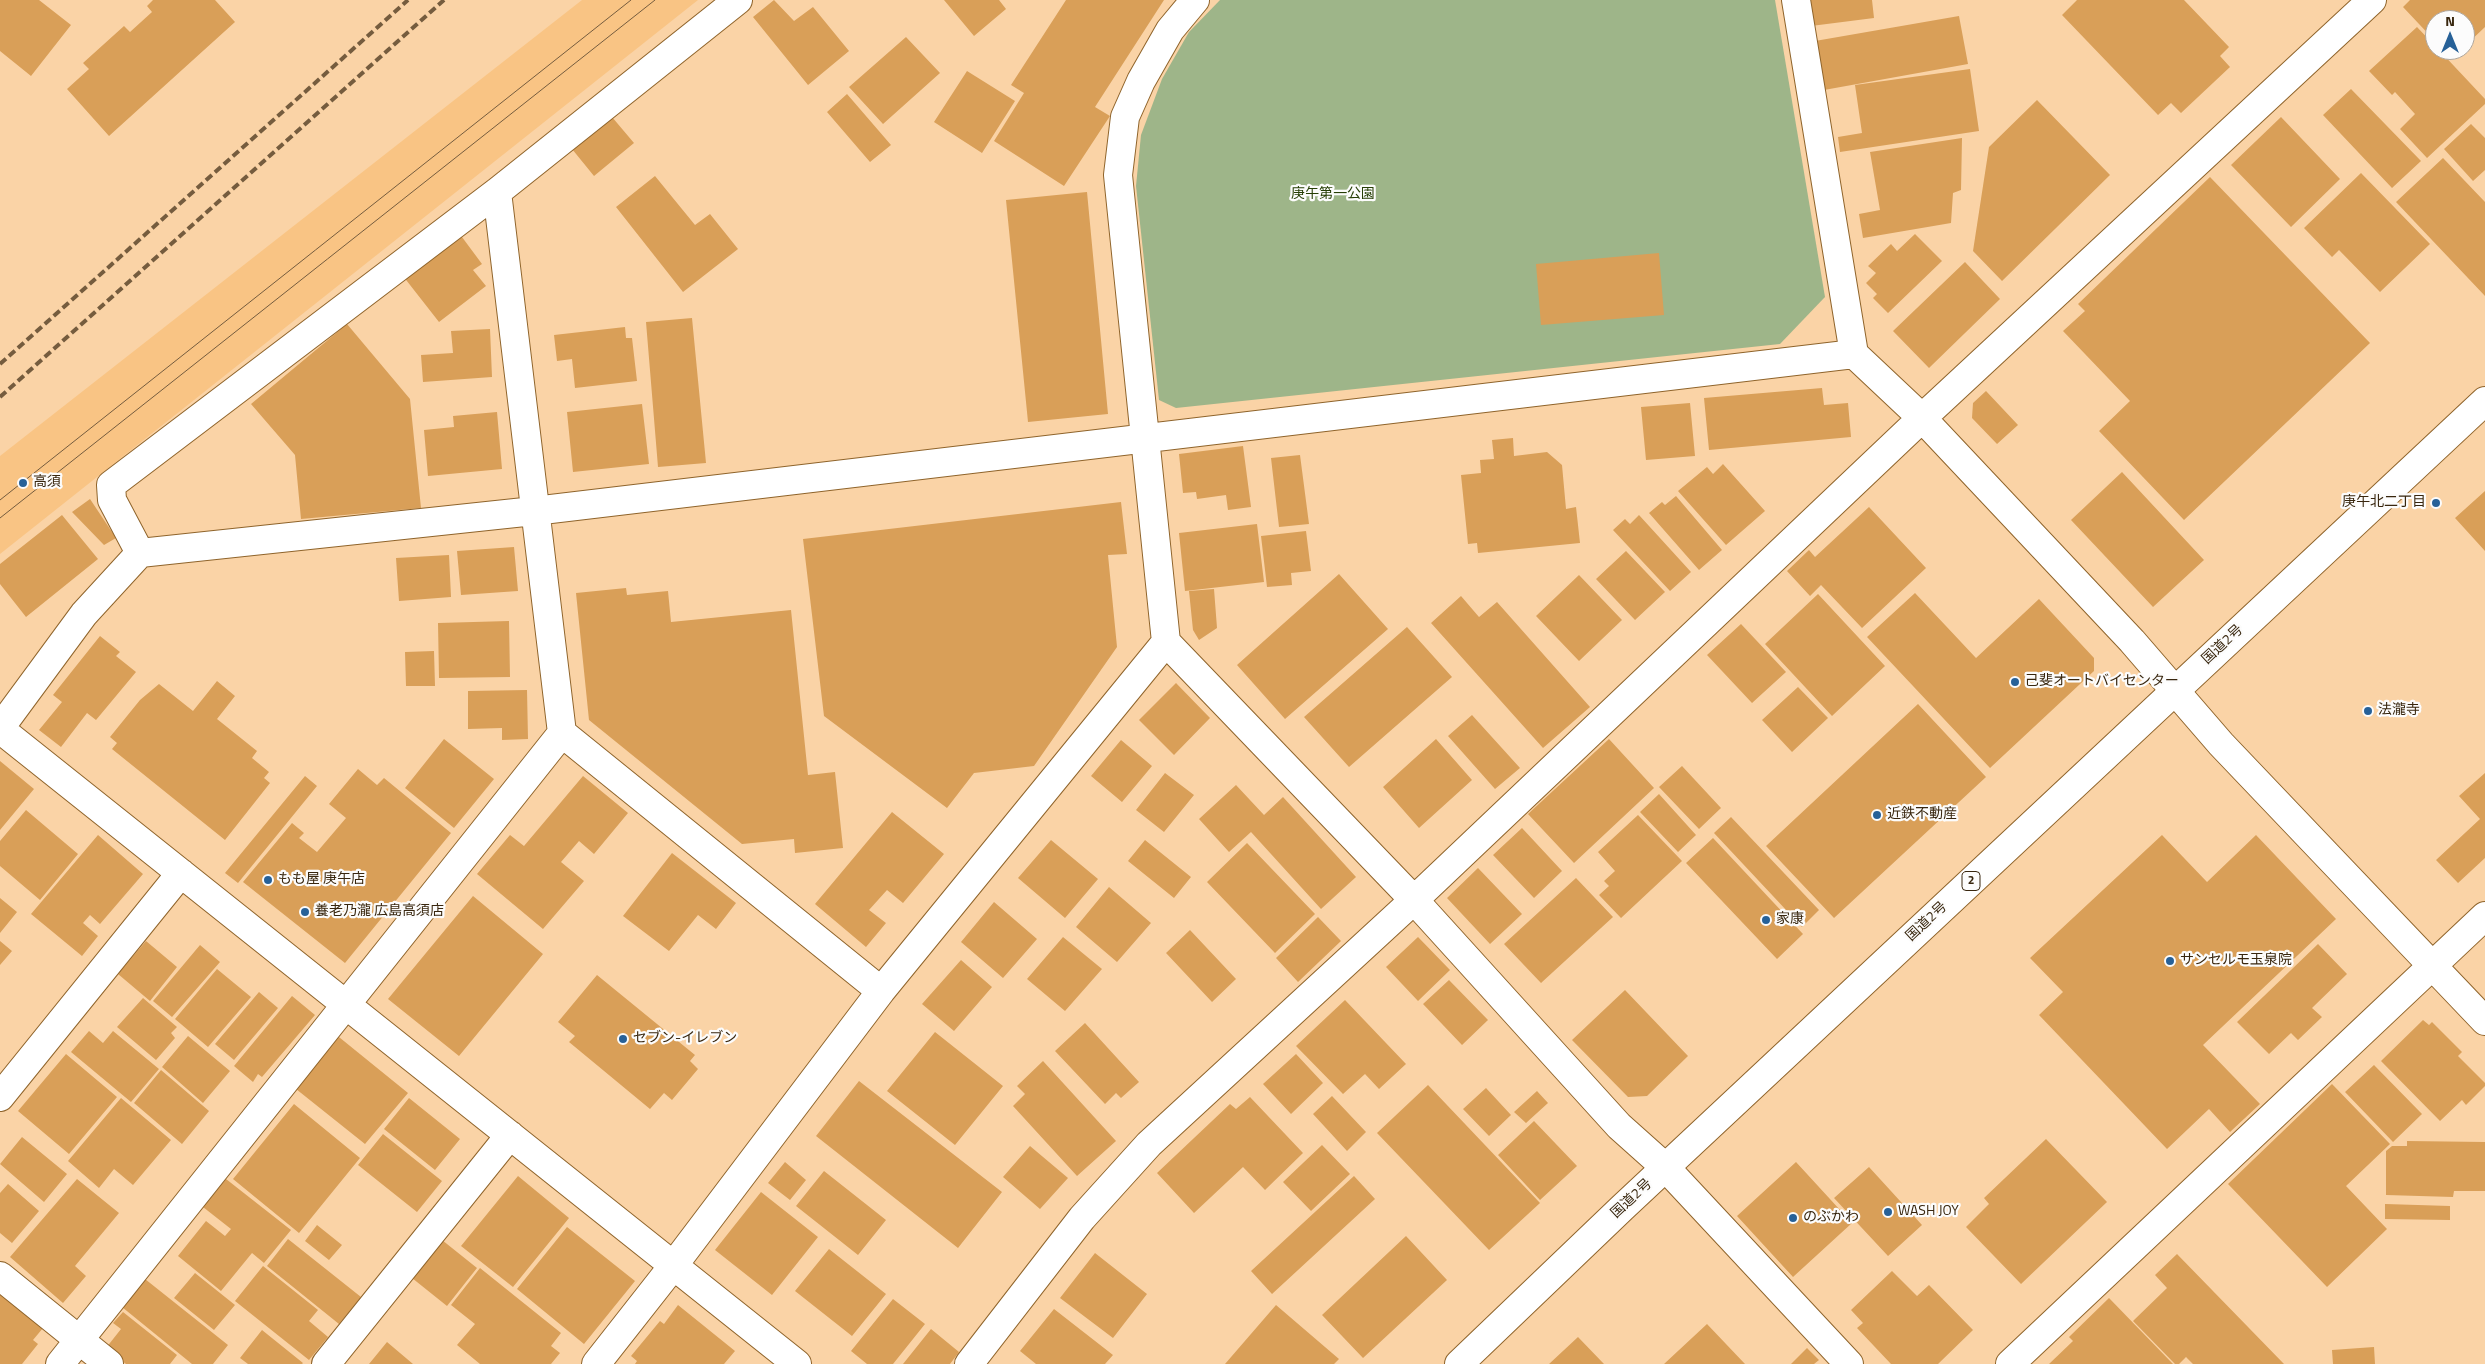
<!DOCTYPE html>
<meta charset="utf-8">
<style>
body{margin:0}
#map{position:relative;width:2485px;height:1364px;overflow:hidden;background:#fad3a6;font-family:"Titillium Web",sans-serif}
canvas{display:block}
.north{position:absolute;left:2425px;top:10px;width:50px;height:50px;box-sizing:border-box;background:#fcfcfc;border:1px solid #aea69d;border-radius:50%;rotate:0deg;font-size:14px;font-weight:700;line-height:20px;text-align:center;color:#38260e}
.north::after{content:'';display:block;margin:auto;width:18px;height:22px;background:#276198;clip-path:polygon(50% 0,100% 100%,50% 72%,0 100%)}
</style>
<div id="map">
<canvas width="2485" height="1364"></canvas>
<div class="north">N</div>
</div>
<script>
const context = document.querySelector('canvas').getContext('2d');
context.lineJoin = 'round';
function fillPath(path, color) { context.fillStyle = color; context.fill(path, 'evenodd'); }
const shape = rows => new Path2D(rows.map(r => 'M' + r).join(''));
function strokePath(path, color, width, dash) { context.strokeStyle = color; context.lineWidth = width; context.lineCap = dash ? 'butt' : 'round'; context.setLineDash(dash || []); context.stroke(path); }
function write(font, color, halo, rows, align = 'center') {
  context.font = font + ' "Titillium Web","Noto Sans JP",sans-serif'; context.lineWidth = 4.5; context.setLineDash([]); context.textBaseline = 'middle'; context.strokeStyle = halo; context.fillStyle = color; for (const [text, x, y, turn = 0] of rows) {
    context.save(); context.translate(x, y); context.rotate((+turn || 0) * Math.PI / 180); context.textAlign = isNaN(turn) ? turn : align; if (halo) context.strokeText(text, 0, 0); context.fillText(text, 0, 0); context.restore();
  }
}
fillPath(shape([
 [582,0,698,0,0,554,0,456]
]), '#f9c484');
fillPath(shape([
 [1220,0,1775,0,1825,297,1780,344,1176,408,1159,400,1136,186,1141,135,1162,79,1189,32]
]), '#9eb589');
fillPath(shape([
 [0,0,39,0,71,25,31,76,0,51],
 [153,0,215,0,235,22,109,136,67,89,89,69,83,63,124,26,130,32,152,12,147,6],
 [774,0,794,21,813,7,849,51,808,85,753,17],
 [944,0,999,0,1006,9,974,36],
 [1066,0,1164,0,1095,107,1110,116,1064,186,994,141,1024,93,1011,85],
 [1808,0,1872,0,1874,18,1811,26],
 [2077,0,2184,0,2229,47,2220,56,2230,67,2181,113,2171,103,2158,115,2062,15],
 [2410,0,2485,0,2485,27,2465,46,2465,20,2435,20,2435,41,2403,7],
 [1959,16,1968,64,1824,90,1815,41],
 [2417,27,2435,46,2435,50,2439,50,2485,99,2485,104,2427,158,2400,129,2415,114,2395,92,2392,95,2369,71],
 [906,37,940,73,883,124,849,87],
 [2444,50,2460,50,2452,58],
 [1970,69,1979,131,1840,152,1838,137,1862,133,1855,85],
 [967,71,1015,101,982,153,934,122],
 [2351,89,2421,161,2392,188,2323,115],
 [847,94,891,145,870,162,827,112],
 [2037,100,2110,175,2002,281,1973,251,1989,147],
 [612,117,634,143,594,176,572,149],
 [2281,117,2340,179,2291,227,2231,165],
 [2471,124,2485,138,2485,170,2473,181,2444,149],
 [1962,138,1961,190,1953,193,1951,223,1863,238,1859,214,1880,210,1870,152],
 [2443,158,2485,202,2485,296,2396,202],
 [2361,173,2430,244,2380,292,2339,250,2332,257,2304,228],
 [655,176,695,225,710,214,738,249,683,292,616,207],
 [2210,177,2370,343,2184,520,2099,431,2130,401,2063,331,2085,311,2078,304],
 [1087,192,1108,414,1028,422,1006,200],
 [459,233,482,264,473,270,486,286,439,322,403,276],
 [1915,234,1942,261,1888,313,1873,298,1877,294,1866,283,1876,273,1868,266,1891,244,1897,251],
 [1659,253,1664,315,1541,325,1536,264],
 [1965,262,2000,299,1929,368,1893,331],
 [692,318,706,463,658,467,646,322],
 [347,324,410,399,421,508,301,519,295,455,251,404],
 [625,327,626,338,632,338,637,381,575,388,572,359,557,361,554,335],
 [490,329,492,377,423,382,421,355,453,353,451,331],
 [1822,388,1824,405,1848,403,1851,437,1709,450,1704,398],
 [1986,391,2018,425,1997,444,1972,418,1973,403],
 [1690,403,1695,456,1646,460,1641,407],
 [642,404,649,464,573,472,567,412],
 [497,412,502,469,428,476,424,430,454,427,453,416],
 [1513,438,1514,456,1547,452,1562,465,1566,509,1576,507,1580,543,1478,553,1477,543,1468,544,1461,475,1481,473,1480,460,1494,459,1492,440],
 [1243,446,1251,507,1228,510,1226,495,1197,499,1196,492,1183,493,1179,454],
 [1300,455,1309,524,1279,527,1271,458],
 [1723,464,1765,511,1726,545,1678,491,1707,467,1713,474],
 [2122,472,2204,560,2153,607,2071,520],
 [2485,491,2485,551,2455,518],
 [1676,496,1722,550,1699,570,1649,513,1662,502,1665,505],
 [90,499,116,538,104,545,72,512],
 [1121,502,1127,554,1108,555,1117,647,1034,766,974,773,947,808,824,716,803,539],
 [1869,507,1926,568,1862,628,1821,585,1810,596,1787,571,1809,550,1815,557],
 [62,515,98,559,26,617,0,584,0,564],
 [1639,515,1691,572,1670,591,1613,530,1625,519,1630,524],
 [1257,524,1264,582,1185,591,1179,533],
 [1306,531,1311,571,1291,573,1292,585,1267,587,1261,536],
 [514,547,518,591,461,595,457,551],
 [1626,551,1665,592,1635,620,1596,579],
 [449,555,451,597,399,601,396,558],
 [1339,574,1388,629,1285,719,1237,665],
 [1579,575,1622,620,1579,661,1536,616],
 [626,588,627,595,668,591,671,622,791,610,808,775,835,772,843,848,795,853,794,839,742,844,589,720,576,593],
 [1214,589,1217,628,1199,640,1193,630,1189,591],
 [1915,593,1976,658,2039,599,2094,658,2094,671,1990,768,1867,637],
 [1818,594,1885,666,1832,716,1765,644],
 [1461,596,1479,617,1497,602,1590,707,1543,748,1431,623],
 [509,621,510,677,439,678,438,623],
 [1741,624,1786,672,1752,703,1707,655],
 [1407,627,1452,677,1349,767,1304,717],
 [100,636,120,652,116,656,136,672,96,720,87,713,61,747,39,730,62,702,53,695],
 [434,651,435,686,406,686,405,652],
 [217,681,235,696,217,719,257,751,252,758,269,772,264,778,270,783,225,840,112,749,117,743,110,737,140,700,159,684,193,711],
 [1176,683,1210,718,1174,755,1139,720],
 [1798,687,1828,718,1792,752,1762,720],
 [527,690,528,739,502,740,502,728,468,729,468,691],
 [1918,704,1986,777,1834,918,1766,846],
 [1472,715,1520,768,1495,789,1448,736],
 [444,739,494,779,454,828,405,788],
 [1436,739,1472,780,1419,828,1383,787],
 [1609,739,1654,788,1574,863,1528,814],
 [1121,740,1152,766,1122,802,1091,776],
 [0,761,34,789,0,830],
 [1682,766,1721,808,1699,829,1659,787],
 [358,769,377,785,384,778,451,833,345,963,243,882,292,823,304,833,299,838,317,852,346,818,329,804],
 [1165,773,1194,795,1164,832,1136,810],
 [2485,773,2485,858,2458,883,2436,860,2480,819,2459,796],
 [305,776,317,786,238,883,225,873],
 [583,776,628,813,594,854,579,841,561,862,584,881,543,929,477,874,510,835,524,846],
 [1236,785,1264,815,1283,797,1356,877,1321,909,1251,832,1229,852,1199,819],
 [1659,794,1696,835,1678,852,1640,812],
 [26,810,78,854,40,900,0,866,0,841],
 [892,812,944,854,903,903,887,890,869,910,886,923,866,947,815,904],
 [1638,815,1682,861,1621,918,1599,895,1609,886,1604,881,1615,871,1598,852],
 [1731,817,1819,910,1802,927,1714,833],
 [1522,828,1562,871,1534,898,1493,855],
 [98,835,143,874,100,924,90,915,83,923,98,936,82,956,31,914],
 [2162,835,2207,882,2256,835,2336,919,2203,1045,2260,1104,2230,1132,2209,1109,2167,1149,2039,1015,2063,992,2030,958],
 [1713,838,1803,934,1777,959,1686,863],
 [1051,840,1098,879,1065,918,1018,878],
 [1145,840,1191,877,1174,898,1128,861],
 [1247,843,1315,914,1275,953,1207,882],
 [672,853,736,903,716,929,698,915,669,951,623,916],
 [1478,868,1522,914,1490,944,1447,898],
 [1576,878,1613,917,1541,983,1504,944],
 [1109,887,1151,923,1117,962,1076,927],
 [473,896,543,954,459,1056,388,999],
 [0,898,17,912,0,933],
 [994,902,1037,939,1003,978,961,942],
 [1318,917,1341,941,1298,982,1276,958],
 [1190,930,1236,979,1212,1002,1166,953],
 [1063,937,1102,969,1065,1011,1027,979],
 [1418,937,1450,970,1418,1001,1386,967],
 [0,941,12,951,0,965],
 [146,941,177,967,150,1001,118,974],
 [2318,944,2347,974,2312,1008,2322,1017,2298,1040,2291,1033,2269,1054,2237,1022],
 [200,945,220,962,172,1017,153,1001],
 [961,960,992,987,954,1031,922,1004],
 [217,969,251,997,208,1047,175,1019],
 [597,975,695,1055,690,1061,698,1069,672,1100,664,1093,650,1109,569,1042,575,1036,558,1022],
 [1449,980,1488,1020,1462,1045,1423,1004],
 [1625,990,1688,1056,1647,1096,1628,1097,1572,1040],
 [259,992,278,1008,234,1060,215,1044],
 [292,996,315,1015,262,1077,258,1074,253,1082,234,1066],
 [143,998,177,1027,171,1033,175,1038,156,1060,117,1027],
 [1345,1000,1406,1064,1379,1089,1365,1074,1343,1094,1296,1046],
 [2423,1020,2429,1025,2432,1022,2462,1052,2458,1056,2485,1083,2485,1086,2466,1105,2462,1100,2440,1121,2381,1061],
 [1085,1023,1139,1082,1121,1098,1116,1093,1105,1104,1055,1051],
 [89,1031,103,1043,113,1031,159,1069,131,1102,71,1052],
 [935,1032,1003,1086,955,1145,887,1091],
 [334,1033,408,1093,365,1144,291,1085],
 [188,1036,230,1071,203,1103,162,1067],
 [66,1054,117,1097,69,1154,18,1111],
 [1296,1054,1323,1083,1291,1114,1263,1084],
 [1043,1061,1116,1141,1077,1176,1013,1106,1025,1094,1017,1086],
 [2374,1065,2422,1114,2393,1142,2345,1092],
 [161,1070,209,1111,182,1144,134,1103],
 [859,1081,1002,1192,958,1248,816,1136],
 [2332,1084,2390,1144,2346,1186,2387,1229,2327,1287,2228,1184],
 [1428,1085,1540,1203,1489,1250,1377,1133],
 [1486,1088,1511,1115,1489,1136,1463,1109],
 [1537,1091,1548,1103,1526,1123,1514,1112],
 [1332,1096,1366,1132,1347,1151,1313,1114],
 [1250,1097,1303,1153,1265,1190,1243,1167,1194,1213,1157,1173,1230,1104,1236,1109],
 [121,1098,171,1140,133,1185,114,1169,99,1188,68,1161],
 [409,1098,460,1139,435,1170,384,1129],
 [294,1104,360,1158,299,1233,233,1179],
 [1534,1121,1577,1166,1540,1200,1498,1155],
 [383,1134,442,1181,417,1212,358,1165],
 [22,1137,67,1174,44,1202,0,1164],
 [2046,1139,2107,1202,2021,1284,1966,1227,1989,1204,1984,1198],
 [2407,1141,2485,1142,2485,1191,2454,1191,2453,1197,2386,1195,2386,1151,2392,1146,2407,1146],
 [1322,1145,1350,1174,1311,1211,1283,1182],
 [1030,1146,1068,1178,1040,1209,1003,1177],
 [785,1162,806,1180,790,1200,768,1183],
 [1796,1162,1852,1223,1793,1277,1737,1216],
 [1869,1167,1922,1225,1888,1256,1834,1198],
 [824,1171,886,1220,858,1255,796,1206],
 [518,1176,569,1218,513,1287,461,1246],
 [1354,1176,1375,1199,1272,1294,1251,1271],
 [77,1179,119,1213,75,1266,86,1276,63,1303,10,1257],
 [226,1179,291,1230,264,1263,252,1253,221,1291,178,1256,206,1221,225,1236,231,1229,203,1207],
 [8,1184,39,1211,12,1243,0,1233,0,1193],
 [761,1192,818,1237,772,1295,715,1250],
 [2385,1204,2450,1206,2450,1220,2385,1219],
 [317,1225,342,1245,329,1260,305,1241],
 [567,1227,635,1281,584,1344,517,1289],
 [1406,1236,1447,1280,1363,1358,1322,1315],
 [288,1239,361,1297,339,1324,267,1266],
 [442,1240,477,1268,447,1306,412,1278],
 [829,1249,886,1294,852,1336,795,1291],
 [1095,1253,1147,1294,1113,1338,1060,1298],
 [2177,1254,2284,1364,2193,1364,2186,1357,2179,1364,2175,1364,2133,1321,2167,1288,2155,1275],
 [263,1266,318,1310,309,1321,328,1337,309,1360,235,1301],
 [480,1268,561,1333,551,1346,560,1353,551,1364,480,1364,457,1345,475,1324,451,1305],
 [1892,1271,1917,1296,1929,1285,1973,1330,1938,1364,1891,1364,1857,1328,1863,1323,1851,1310],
 [195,1273,235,1305,214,1330,174,1298],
 [145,1279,228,1345,213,1364,192,1364,122,1307],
 [0,1293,43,1328,33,1340,38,1344,22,1364,0,1364],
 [2109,1298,2173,1364,2049,1364,2073,1341,2069,1337],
 [893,1299,925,1324,893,1364,867,1364,851,1351],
 [678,1305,735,1351,724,1364,635,1364,637,1361,631,1356,660,1321,664,1324],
 [1276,1305,1339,1359,1334,1364,1225,1364],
 [1054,1309,1113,1355,1105,1364,1036,1364,1020,1351],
 [123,1312,177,1355,170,1364,126,1364,106,1348,121,1329,113,1323],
 [1707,1324,1745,1364,1664,1364],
 [931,1329,959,1352,950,1364,903,1364],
 [262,1330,303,1363,302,1364,248,1364,240,1358],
 [1578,1337,1604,1364,1549,1364],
 [387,1342,413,1364,369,1364],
 [2374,1347,2375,1364,2333,1364,2332,1350],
 [1807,1348,1819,1360,1814,1364,1791,1364]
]), '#d99f58');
const street = shape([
 [1195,0,1170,30,1141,81,1125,117,1118,175,1166,642,1414,900,1619,1126,1666,1168,1849,1364],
 [1796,0,1854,354,1922,418,2132,641,2221,744,2485,1021],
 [140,553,112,500,111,485,497,192,738,0],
 [0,728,84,614,140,553,534,511,1854,354],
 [0,729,797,1364],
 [562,733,881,991],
 [0,1097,181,873],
 [0,1276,109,1364],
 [60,1364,562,733,497,192],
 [326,1364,510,1135],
 [596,1364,673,1266,881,991,1166,642],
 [969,1364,1082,1218,1149,1144,1414,900,1922,418,2372,0],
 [2010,1364,2485,916]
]);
const highway = shape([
 [1459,1364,1622,1208,2485,401]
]);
strokePath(street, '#8f642b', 30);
strokePath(highway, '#8f642b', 30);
strokePath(street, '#fff', 28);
strokePath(highway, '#fff', 28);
strokePath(shape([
 [0,500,631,0],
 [0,518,655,0]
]), '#755c3e', 1);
strokePath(shape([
 [0,364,408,0],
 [0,397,444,0]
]), '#755c3e', 4, [8, 4]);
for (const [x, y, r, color] of [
 [23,483,5,"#276198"],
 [2436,503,5,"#276198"],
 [2015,682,5,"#276198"],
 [2368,711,5,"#276198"],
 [1877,815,5,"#276198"],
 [268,880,5,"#276198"],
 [305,912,5,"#276198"],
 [1766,920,5,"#276198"],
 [2170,961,5,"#276198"],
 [623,1039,5,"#276198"],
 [1888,1212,5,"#276198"],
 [1793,1218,5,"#276198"]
]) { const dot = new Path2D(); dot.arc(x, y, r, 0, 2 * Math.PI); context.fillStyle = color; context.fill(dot); strokePath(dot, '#fcfcfc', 2); }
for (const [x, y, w] of [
 [1971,881,18]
]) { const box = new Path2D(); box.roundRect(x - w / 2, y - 9.5, w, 19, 4); context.fillStyle = '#fcfcfc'; context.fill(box); strokePath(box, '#38260e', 1); }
write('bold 12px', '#38260e', null, [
 ["2",1971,881]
]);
write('14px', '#263e05', '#fcfcfc', [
 ["庚午第一公園",1333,195]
]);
write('14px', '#38260e', '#fcfcfc', [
 ["高須",33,483],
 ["庚午北二丁目",2426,503,"right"],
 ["己斐オートバイセンター",2025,682],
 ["法瀧寺",2378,711],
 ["近鉄不動産",1887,815],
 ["もも屋 庚午店",278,880],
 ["養老乃瀧 広島高須店",315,912],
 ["家康",1776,920],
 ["サンセルモ玉泉院",2180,961],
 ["セブン-イレブン",633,1039],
 ["WASH JOY",1898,1212],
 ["のぶかわ",1803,1218]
], 'left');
write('14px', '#38260e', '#fcfcfc', [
 ["国道2号",2223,645,-43],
 ["国道2号",1927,922,-43],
 ["国道2号",1632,1199,-43]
]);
</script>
